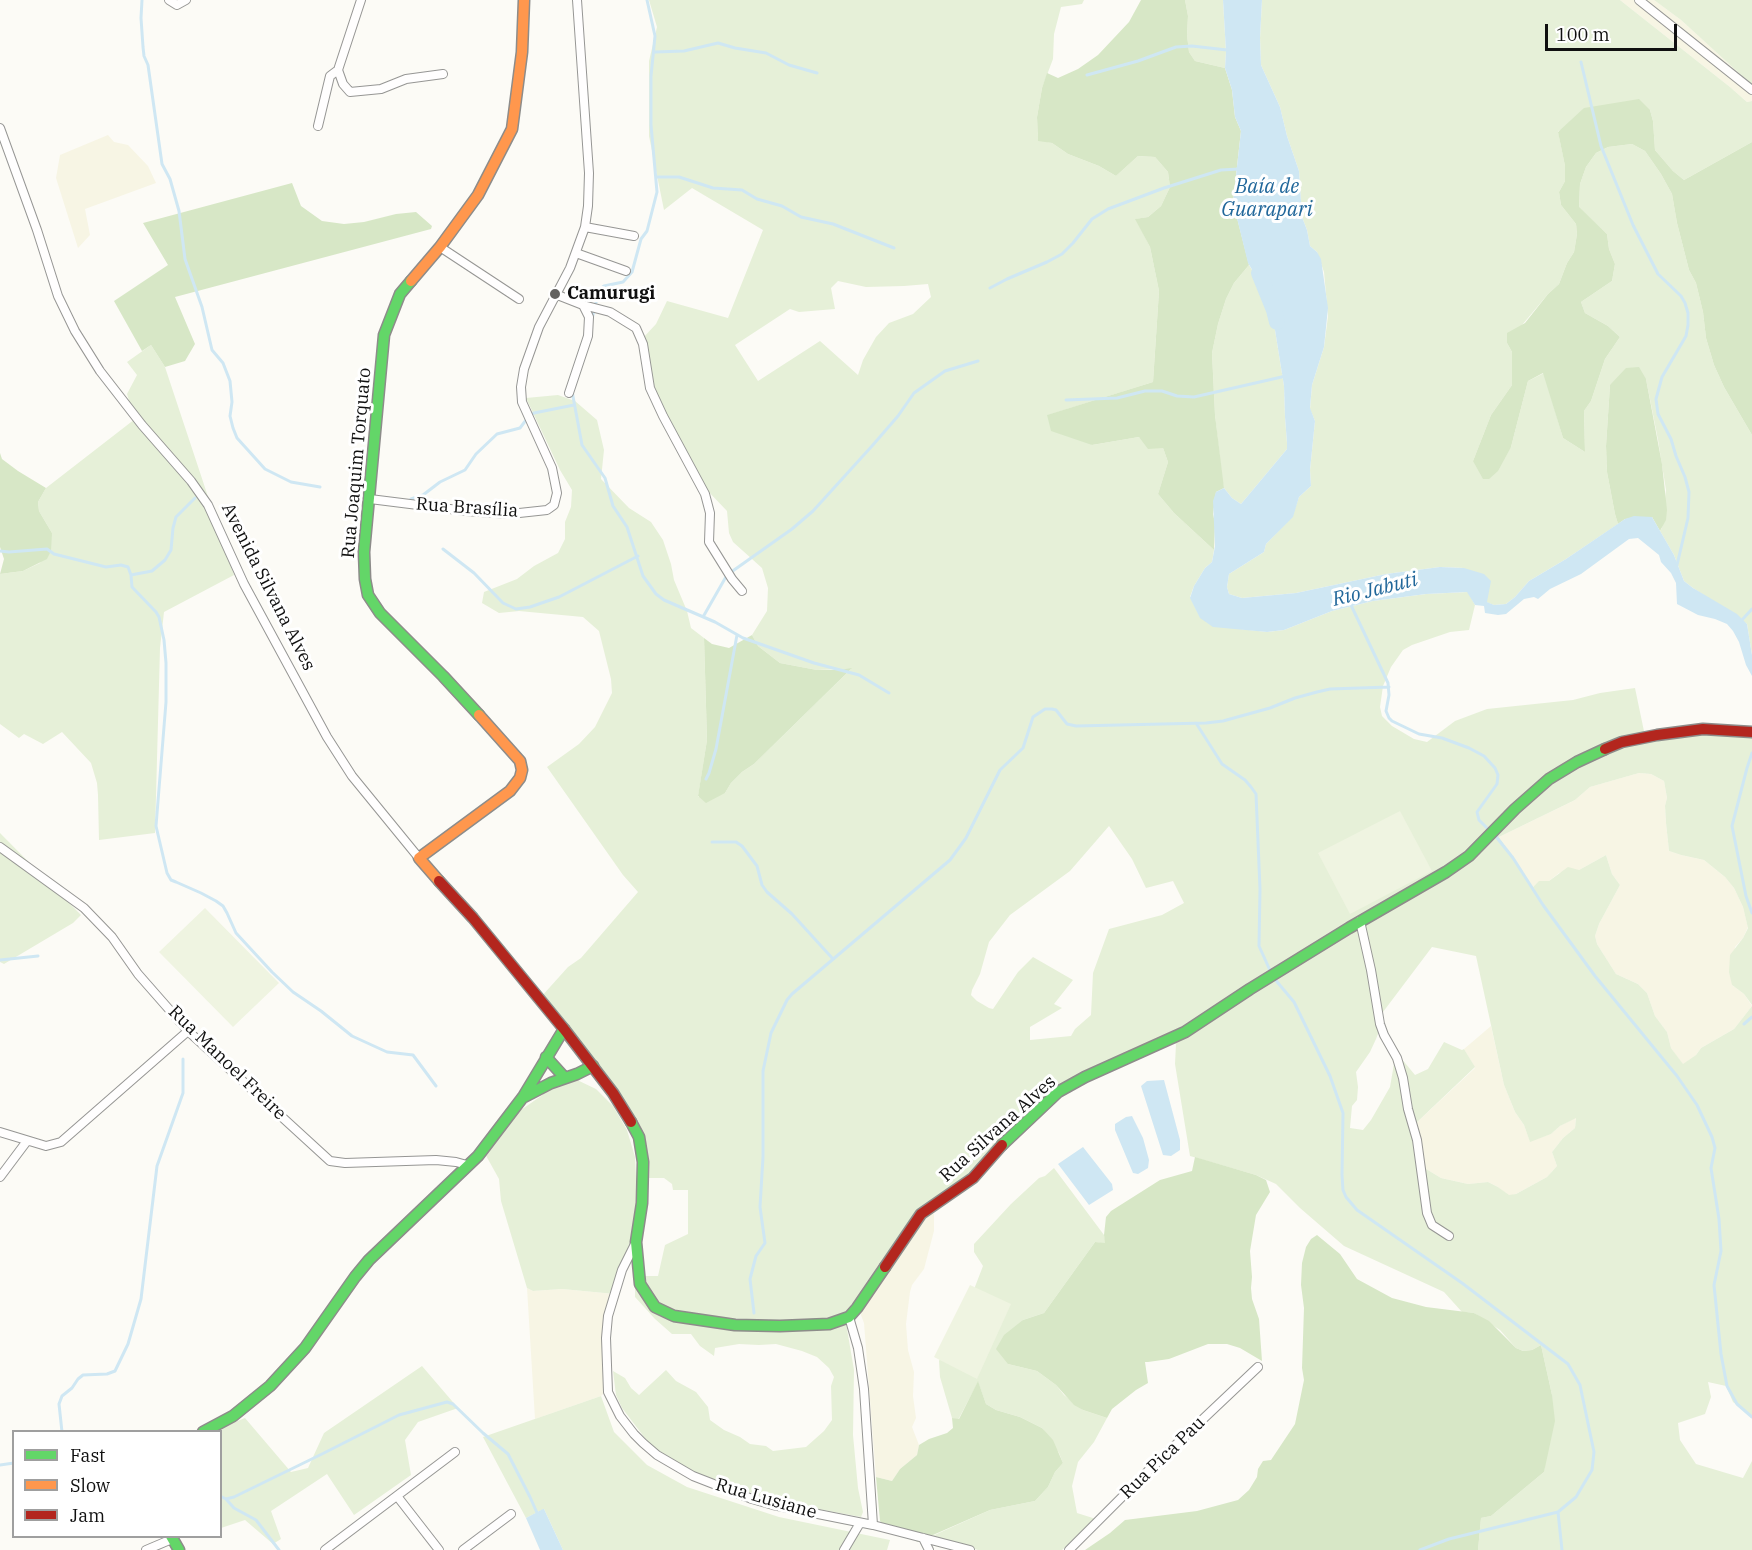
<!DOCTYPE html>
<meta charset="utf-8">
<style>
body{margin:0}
#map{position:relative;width:1752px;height:1550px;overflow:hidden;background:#fcfbf6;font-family:"IBM Plex Serif",serif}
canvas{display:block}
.legend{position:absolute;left:12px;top:1430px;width:210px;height:108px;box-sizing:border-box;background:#fff;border:2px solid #9f9f9f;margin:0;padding:8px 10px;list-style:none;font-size:18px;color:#101010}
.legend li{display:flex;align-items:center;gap:12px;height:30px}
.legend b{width:30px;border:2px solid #9f9f9f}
.scale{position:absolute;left:1545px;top:24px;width:132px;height:27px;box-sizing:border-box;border:3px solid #101010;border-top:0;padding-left:8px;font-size:18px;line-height:21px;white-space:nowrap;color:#101010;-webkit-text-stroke:4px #fff;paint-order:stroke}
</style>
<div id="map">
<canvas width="1752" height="1550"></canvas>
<ul class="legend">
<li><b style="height:8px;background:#63d668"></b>Fast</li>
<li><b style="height:8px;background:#ff974d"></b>Slow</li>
<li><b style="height:8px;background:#b3261e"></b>Jam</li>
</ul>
<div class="scale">100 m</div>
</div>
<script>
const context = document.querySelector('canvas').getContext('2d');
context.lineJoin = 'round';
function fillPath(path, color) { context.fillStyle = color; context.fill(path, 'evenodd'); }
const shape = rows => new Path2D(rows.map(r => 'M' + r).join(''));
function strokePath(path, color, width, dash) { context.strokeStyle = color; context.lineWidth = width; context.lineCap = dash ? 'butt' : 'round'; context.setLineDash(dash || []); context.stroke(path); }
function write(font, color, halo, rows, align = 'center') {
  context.font = font + ' "IBM Plex Serif",serif'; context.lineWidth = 6; context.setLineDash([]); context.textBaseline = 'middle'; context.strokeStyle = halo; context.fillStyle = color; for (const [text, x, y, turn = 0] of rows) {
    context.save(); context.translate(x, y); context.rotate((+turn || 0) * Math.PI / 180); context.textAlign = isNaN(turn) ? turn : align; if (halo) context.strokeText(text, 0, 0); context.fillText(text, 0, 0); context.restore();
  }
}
fillPath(shape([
 [1620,0,1654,0,1681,20,1752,85,1752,101,1747,102,1730,87],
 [108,135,114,142,128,145,148,166,156,183,85,209,90,235,78,248,56,178,60,155],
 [1639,773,1651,774,1664,781,1667,798,1665,806,1666,823,1669,851,1681,855,1704,860,1725,877,1734,888,1743,907,1748,927,1743,938,1735,947,1732,985,1744,994,1752,1006,1734,1029,1701,1048,1696,1055,1683,1065,1671,1048,1667,1032,1655,1016,1647,993,1638,984,1616,974,1597,944,1595,936,1599,924,1620,885,1612,874,1606,855,1579,870,1559,873,1549,881,1540,881,1533,887,1499,837,1575,800,1590,787],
 [1491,1026,1504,1085,1515,1112,1524,1125,1530,1141,1551,1134,1560,1126,1576,1117,1575,1128,1563,1138,1552,1152,1557,1166,1547,1177,1516,1194,1509,1196,1498,1187,1488,1182,1468,1184,1441,1178,1418,1164,1413,1126,1475,1068,1464,1049],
 [928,1213,934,1214,934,1231,924,1269,912,1285,910,1292,906,1324,908,1350,914,1372,913,1396,916,1418,912,1427,919,1445,917,1455,900,1469,892,1481,876,1477,864,1323,859,1310],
 [527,1288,533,1291,562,1289,615,1294,609,1316,610,1387,601,1396,535,1419]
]), '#f7f5e4');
fillPath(shape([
 [649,0,1084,0,1082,4,1061,7,1054,34,1053,59,1042,88,1037,117,1038,140,1052,143,1068,154,1099,166,1116,176,1138,156,1155,157,1168,172,1170,187,1161,206,1148,217,1136,219,1150,247,1159,291,1153,382,1048,415,1092,445,1139,437,1163,448,1168,462,1158,494,1174,513,1214,550,1212,562,1205,568,1194,586,1190,597,1240,629,1267,632,1284,630,1332,611,1373,601,1426,594,1468,592,1475,605,1469,630,1450,632,1412,645,1403,650,1391,667,1383,686,1380,707,1382,716,1392,726,1414,739,1427,742,1455,721,1487,709,1573,700,1600,693,1635,688,1645,736,1752,729,1752,1005,1744,994,1732,985,1729,972,1730,955,1743,938,1748,928,1743,907,1734,888,1725,877,1704,860,1681,855,1669,851,1666,823,1665,806,1667,798,1664,781,1651,774,1639,773,1590,787,1575,800,1499,837,1533,887,1539,881,1549,881,1568,867,1579,870,1606,855,1612,874,1620,885,1599,924,1595,936,1597,944,1616,974,1638,984,1647,993,1655,1016,1667,1032,1671,1048,1683,1064,1696,1055,1701,1048,1734,1029,1752,1006,1752,1416,1733,1402,1726,1386,1708,1382,1711,1397,1705,1414,1678,1423,1680,1440,1696,1464,1743,1478,1752,1461,1752,1550,1478,1550,1481,1518,1491,1516,1544,1472,1552,1395,1541,1345,1532,1350,1523,1351,1516,1348,1500,1330,1474,1313,1462,1312,1444,1292,1344,1246,1300,1208,1276,1184,1256,1175,1190,1156,1175,1064,1176,1044,1172,1041,1084,1076,1041,1106,944,1197,916,1217,846,1323,854,1370,853,1435,858,1488,863,1512,861,1517,780,1502,739,1489,692,1471,651,1446,622,1408,616,1395,613,1371,625,1378,631,1388,639,1395,666,1370,676,1381,696,1392,708,1407,710,1420,724,1430,740,1437,750,1444,766,1446,773,1451,806,1447,824,1431,832,1420,831,1386,834,1377,829,1368,817,1357,802,1351,776,1344,759,1345,739,1344,715,1348,714,1356,700,1346,691,1334,672,1334,655,1319,635,1297,635,1276,658,1276,665,1245,688,1234,688,1190,673,1190,672,1184,664,1178,648,1178,645,1150,637,1123,541,997,568,967,581,958,638,892,623,875,547,767,579,744,595,727,612,693,611,679,599,631,583,617,519,611,499,613,482,603,484,592,517,579,534,566,558,553,565,539,565,522,571,507,572,490,560,470,526,398,558,395,575,401,597,420,604,450,601,479,629,508,651,522,663,540,671,564,674,580,687,611,691,628,704,638,707,740,698,797,725,793,731,783,742,772,754,764,851,669,817,670,780,663,758,646,752,635,767,611,768,588,762,568,733,542,729,533,727,511,706,489,660,405,653,382,646,373,640,355,639,345,642,339,656,324,667,301,728,318,763,230,692,188,664,210,649,136,649,61,657,27],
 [838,281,866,287,904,286,928,284,931,297,913,314,889,323,876,337,863,360,858,375,820,341,758,381,735,345,790,309,799,312,835,309,831,288],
 [1109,826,1132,859,1146,888,1173,881,1184,903,1162,915,1109,929,1093,973,1091,1015,1075,1029,1071,1036,1030,1040,1030,1027,1062,1008,1054,1004,1073,980,1033,957,1018,972,993,1009,989,1008,977,1001,971,995,972,990,980,974,989,942,1010,915,1070,871],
 [1432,947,1476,956,1504,1085,1515,1112,1524,1125,1530,1142,1551,1134,1560,1126,1576,1118,1575,1128,1563,1138,1552,1152,1557,1166,1547,1177,1516,1194,1509,1195,1498,1187,1488,1182,1468,1184,1441,1178,1418,1164,1413,1126,1475,1067,1464,1049,1462,1050,1444,1042,1428,1069,1415,1075,1396,1052,1390,1087,1371,1120,1363,1130,1350,1128,1352,1106,1357,1100,1358,1087,1356,1072,1370,1052,1376,1039,1381,1026,1380,1016],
 [1185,0,1223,0,1226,52,1225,68,1195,61,1189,52,1187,35,1188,16],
 [1262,0,1620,0,1730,87,1747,102,1752,101,1752,142,1684,180,1673,171,1655,150,1653,121,1650,110,1558,131,1565,166,1565,181,1559,192,1561,205,1576,224,1577,234,1574,252,1567,263,1559,284,1548,294,1507,343,1512,352,1512,385,1491,415,1473,461,1511,447,1528,381,1544,373,1563,438,1585,452,1584,411,1591,401,1605,359,1620,337,1608,326,1585,313,1581,302,1612,281,1615,264,1609,249,1607,234,1579,208,1580,184,1586,167,1596,153,1608,147,1632,144,1645,151,1661,174,1672,194,1677,223,1689,270,1696,283,1703,312,1706,338,1714,365,1724,387,1752,435,1752,655,1747,624,1693,588,1684,581,1674,555,1660,531,1662,528,1666,490,1658,440,1646,379,1610,385,1606,446,1607,472,1615,514,1618,524,1566,559,1529,581,1515,597,1506,604,1494,605,1486,602,1464,568,1440,567,1386,574,1296,593,1242,598,1229,594,1227,587,1229,574,1264,552,1266,544,1292,517,1299,497,1311,486,1310,470,1315,421,1310,409,1312,385,1324,347,1328,316,1324,272,1317,252,1310,246,1307,230,1302,217,1299,171,1287,136,1280,107,1261,65,1260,38],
 [1654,0,1752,0,1752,85,1681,20],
 [1249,265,1270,299,1284,386,1285,417,1287,443,1287,449,1241,504,1232,498,1224,488,1222,478,1215,415,1212,353,1218,324,1226,299,1234,283],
 [151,345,165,367,234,575,164,612,160,648,155,833,99,840,98,795,97,783,91,763,62,732,43,744,24,734,19,738,0,724,0,574,23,571,40,563,52,533,39,511,38,502,46,488,135,419,127,394,137,375,127,362],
 [0,833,81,915,73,923,4,964,0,962],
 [575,1079,596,1089,613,1106,627,1130,635,1157,637,1195,633,1231,615,1294,562,1289,533,1291,527,1288,501,1201,499,1179,484,1152,521,1110,541,1096,557,1081],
 [1054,1168,1104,1235,1106,1244,1095,1242,1044,1313,1023,1320,1008,1364,1037,1371,1056,1385,1064,1395,1083,1410,1107,1418,1094,1442,1078,1462,1072,1486,1077,1513,1096,1519,1062,1550,978,1550,930,1537,990,1510,1035,1501,1048,1487,1055,1472,1063,1463,1059,1453,1042,1428,1020,1417,996,1410,986,1404,978,1382,958,1420,952,1418,940,1377,939,1361,944,1347,966,1310,983,1266,974,1252,974,1244,1011,1204,1039,1178,1045,1176],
 [422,1366,458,1408,418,1422,405,1440,411,1475,354,1515,327,1474,271,1511,281,1539,273,1544,245,1520,221,1528,220,1432,210,1432,245,1418,291,1472,308,1468,324,1433],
 [601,1396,614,1432,647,1465,687,1487,779,1517,890,1540,887,1550,563,1550,544,1509,526,1518,483,1437]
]), '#e6f0d8');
fillPath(shape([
 [1141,0,1185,0,1188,16,1187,35,1189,52,1195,61,1225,68,1232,90,1235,117,1241,131,1233,202,1249,265,1234,283,1226,299,1218,324,1212,353,1215,415,1224,488,1216,492,1213,514,1215,523,1214,550,1174,513,1158,494,1168,462,1163,448,1148,449,1139,437,1092,445,1051,431,1047,415,1153,382,1159,291,1150,247,1135,219,1148,217,1161,206,1170,187,1168,172,1155,157,1138,156,1116,176,1099,166,1068,154,1052,143,1038,141,1037,117,1042,88,1047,73,1058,78,1078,69,1098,55,1129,22],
 [1639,99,1650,110,1653,121,1655,150,1673,171,1684,180,1752,142,1752,435,1724,387,1714,365,1706,338,1703,312,1696,283,1689,270,1677,223,1672,194,1661,174,1645,151,1632,144,1608,147,1596,153,1586,167,1580,184,1579,207,1607,234,1609,249,1615,264,1612,281,1581,302,1585,313,1608,326,1620,337,1605,359,1591,401,1584,411,1585,452,1563,438,1543,373,1528,381,1511,447,1498,471,1489,479,1483,479,1473,461,1491,415,1512,385,1512,352,1507,343,1507,333,1525,323,1548,294,1559,284,1567,263,1574,252,1577,234,1576,224,1561,205,1559,192,1565,181,1565,166,1558,132,1584,108],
 [292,183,301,206,322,221,344,224,364,222,396,214,416,212,432,226,431,229,175,297,195,344,185,361,165,367,151,345,142,351,114,301,168,265,143,223],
 [1639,367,1646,379,1662,464,1667,510,1666,520,1660,531,1652,517,1625,519,1618,524,1615,514,1607,472,1606,446,1610,385,1626,368],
 [0,453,2,459,18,471,46,488,38,502,39,511,52,533,51,551,47,559,23,571,0,574,4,559,0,547],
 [752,635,758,646,780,663,817,670,839,670,852,668,754,764,742,772,731,783,725,793,706,803,698,796,707,740,704,638,712,644,729,648],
 [1195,1157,1256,1175,1266,1180,1270,1192,1256,1215,1250,1251,1252,1277,1251,1288,1252,1299,1259,1319,1262,1361,1240,1348,1227,1344,1208,1344,1169,1359,1148,1362,1145,1362,1148,1383,1136,1390,1112,1409,1107,1418,1083,1410,1074,1405,1056,1385,1037,1371,1008,1364,996,1349,1004,1335,1023,1320,1044,1313,1095,1242,1105,1243,1104,1235,1106,1217,1111,1211,1160,1180,1192,1171],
 [1317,1235,1340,1254,1357,1279,1392,1298,1426,1307,1474,1313,1489,1321,1516,1348,1523,1351,1532,1350,1541,1345,1552,1395,1555,1421,1544,1472,1491,1516,1481,1518,1478,1550,1085,1550,1110,1533,1125,1520,1197,1511,1238,1500,1249,1490,1257,1477,1258,1469,1263,1461,1271,1460,1295,1424,1304,1380,1302,1368,1304,1308,1301,1285,1302,1263,1306,1247,1311,1239],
 [978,1381,986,1404,996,1410,1020,1417,1042,1428,1053,1440,1063,1463,1055,1472,1048,1487,1035,1501,990,1510,917,1542,912,1533,889,1530,880,1521,876,1477,892,1481,900,1469,917,1455,919,1445,929,1439,947,1433,953,1428,952,1418,959,1419]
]), '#d7e7c6');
fillPath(shape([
 [1400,811,1432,871,1350,914,1318,853],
 [205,908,279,983,233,1027,159,952],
 [970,1285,1011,1304,977,1379,934,1357]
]), '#eff4e1');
fillPath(shape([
 [1223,0,1262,0,1260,38,1261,65,1280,107,1287,136,1299,171,1302,217,1307,230,1310,246,1317,252,1321,259,1328,308,1324,347,1312,385,1310,408,1315,421,1310,470,1311,486,1299,497,1293,517,1266,544,1264,552,1229,574,1227,587,1229,594,1242,598,1296,593,1386,574,1440,567,1464,568,1484,574,1491,581,1487,602,1494,605,1506,604,1515,597,1529,581,1566,559,1625,519,1634,516,1652,517,1674,555,1684,581,1693,588,1737,614,1747,624,1752,655,1752,676,1746,665,1739,642,1733,631,1727,624,1715,619,1698,615,1677,604,1676,583,1671,573,1661,562,1659,555,1638,538,1629,539,1581,574,1550,589,1538,599,1534,597,1524,599,1506,614,1498,615,1485,613,1484,606,1475,605,1467,592,1426,594,1373,601,1332,611,1284,630,1267,632,1213,627,1200,618,1190,598,1194,586,1205,568,1212,562,1215,546,1213,501,1216,492,1224,488,1232,498,1241,504,1287,449,1287,443,1285,417,1284,386,1270,299,1248,263,1233,202,1241,131,1235,117,1232,90,1225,68,1226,52],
 [1164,1080,1180,1140,1180,1150,1171,1156,1163,1155,1141,1086,1147,1081],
 [1132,1116,1143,1138,1149,1160,1148,1168,1138,1174,1133,1173,1115,1130,1115,1124,1126,1117],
 [1083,1147,1112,1184,1113,1190,1089,1205,1058,1164],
 [543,1509,544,1509,563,1550,540,1550,526,1518]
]), '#cfe7f3');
strokePath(shape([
 [142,0,141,18,143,47,144,56,148,65,162,164,170,179,179,211,185,259,202,307,212,350,223,363,230,381,232,402,230,416,233,428,237,438,265,469,291,482,320,487],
 [655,52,684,51,718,43,735,48,766,53,789,65,817,73],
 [1581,62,1601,146,1633,225,1658,274,1681,296,1685,303,1688,313,1688,325,1686,336,1662,377,1656,399,1658,414,1671,439,1676,456,1685,477,1689,492,1688,518,1677,565],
 [1087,75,1138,61,1176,47,1192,46,1227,50],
 [656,177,679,177,713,188,742,190,757,199,782,206,801,217,833,224,894,248],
 [990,288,1007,279,1047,262,1062,254,1073,243,1092,219,1108,209,1164,188,1221,170,1239,169],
 [592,319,599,290,604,286,623,282,632,272,641,239,647,231,657,192,651,125,651,76,655,36,647,0],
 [572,391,582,445,605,478,613,506,627,527,643,576,656,594,664,600,715,622,743,638,814,663,859,675,889,693],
 [1066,400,1117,398,1145,391,1162,391,1177,396,1194,397,1286,376],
 [411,499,423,495,440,482,465,470,476,454,497,434,520,428,529,416,534,413,574,405],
 [443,549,474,573,503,603,516,609,530,607,559,597,638,556],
 [0,551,9,552,47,549,54,554,106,567,121,565,128,567,131,575,132,587,156,612,159,617,164,640,166,663,166,702,156,826,167,873,171,880,176,882,201,893,216,901,223,906,227,913,236,933,272,972,293,992,321,1011,352,1036,387,1052,413,1055,436,1086],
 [131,575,152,571,165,560,171,550,173,528,176,517,195,498],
 [1350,603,1388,683,1389,695,1386,711,1389,718,1392,721,1419,734,1442,738,1469,748,1484,756,1495,768,1498,775,1497,784,1477,812,1479,820,1489,830],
 [703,617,727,575,792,529,813,511,872,446,898,416,914,393,945,371,978,361],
 [1741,621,1752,609],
 [1196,723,1222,764,1245,780,1251,787,1256,794,1260,889,1259,946,1273,977,1294,1002,1330,1076,1343,1113,1342,1175,1343,1190,1346,1197,1357,1210,1462,1283,1568,1364,1580,1385,1594,1452,1592,1470,1576,1497,1558,1512,1449,1539,1420,1550],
 [1752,753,1747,768,1732,826,1746,896,1752,913],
 [706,779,709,773,716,749,737,635],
 [1494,834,1513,858,1543,905,1595,976,1677,1076,1697,1105,1712,1137,1715,1148,1711,1168,1719,1219,1721,1251,1714,1285,1721,1354,1727,1386,1737,1404,1752,1417],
 [712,842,736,842,742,846,757,866,762,885,767,892,792,914,833,959],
 [0,960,38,956],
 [1744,1024,1752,1017],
 [754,1313,750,1279,756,1256,765,1243,760,1207,763,1157,763,1071,771,1033,787,1000,792,994,950,860,966,838,1000,770,1023,748,1033,717,1045,709,1052,709,1056,710,1067,724,1076,726,1206,723,1223,721,1270,708,1295,698,1317,692,1330,689,1389,687],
 [62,1432,59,1404,62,1396,72,1388,78,1379,83,1375,107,1374,115,1371,128,1344,141,1299,157,1166,183,1093,183,1059],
 [0,1465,14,1463],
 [220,1496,226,1499,234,1508,256,1520,279,1550],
 [226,1499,234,1497,322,1454,399,1415,447,1402,453,1404,483,1433,508,1454,530,1497,538,1515],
 [1558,1512,1562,1550]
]), '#cfe7f3', 3);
strokePath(shape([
 [1259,273,1274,310,1277,322]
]), '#cfe7f3', 16);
const street = shape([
 [169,0,177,5,186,0],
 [1639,0,1752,90],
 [338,70,343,84,350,92,381,89,406,79,443,74],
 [318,126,330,76,338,70,361,0],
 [0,128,37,230,58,296,75,331,100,371,142,425,191,481,208,505,244,584,327,737,352,776,419,858],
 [585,227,634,236],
 [440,247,519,299],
 [576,253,626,271],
 [555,294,583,305,610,312,636,328,643,344,650,388,663,416,705,494,710,513,709,542,732,579,742,591],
 [569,393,588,336,589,317,583,305],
 [370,499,466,511,510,514,547,510,554,505,557,493,552,468,522,402,521,387,524,369,539,327,570,268,585,227,588,206,589,173,577,0],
 [0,847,84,908,112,937,138,974,188,1031,330,1161,345,1163,436,1160,456,1162,467,1165],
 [1360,921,1371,970,1380,1024,1384,1035,1397,1058,1403,1078,1408,1109,1417,1140,1427,1213,1432,1225,1449,1236],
 [0,1132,46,1146,61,1142,188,1031],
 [0,1177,27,1141],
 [636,1242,622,1270,608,1316,606,1338,608,1392,620,1416,634,1434,643,1443,657,1455,693,1476,752,1499,773,1505,873,1525,970,1550],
 [849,1317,858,1348,864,1389,873,1525],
 [397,1496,439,1550],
 [923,1538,929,1550],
 [146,1550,172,1539],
 [325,1550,455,1452],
 [463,1550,511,1514],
 [844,1550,860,1523],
 [1069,1550,1147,1472,1258,1367]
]);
const fast = shape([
 [411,281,400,294,384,335,364,552,365,579,368,595,380,613,443,676,479,715],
 [546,1057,565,1078],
 [524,1097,551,1083,577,1074,593,1066],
 [631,1122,639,1137,643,1162,642,1203,636,1242,640,1284,655,1307,674,1316,735,1325,780,1326,829,1324,849,1317,857,1308,885,1267],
 [1002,1145,1058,1092,1085,1077,1185,1032,1250,989,1349,928,1446,872,1469,856,1515,809,1549,779,1577,762,1605,749],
 [203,1432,233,1416,270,1386,305,1348,355,1277,369,1260,478,1156,523,1097,564,1029],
 [171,1536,179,1550]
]);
const slow = shape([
 [411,281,440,247,478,195,512,129,522,52,524,0],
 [439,881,419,858,510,791,520,778,522,770,520,761,479,715]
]);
const jam = shape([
 [1605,749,1622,742,1657,735,1703,729,1752,732],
 [439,881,473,918,564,1029,613,1093,631,1122],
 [885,1267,921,1214,973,1178,1002,1145]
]);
strokePath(street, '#969694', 10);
strokePath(fast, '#8d8c8a', 13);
strokePath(slow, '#8d8c8a', 13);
strokePath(jam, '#8d8c8a', 13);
strokePath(street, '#fffefe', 8);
strokePath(fast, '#63d668', 10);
strokePath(slow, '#ff974d', 10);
strokePath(jam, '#b3261e', 10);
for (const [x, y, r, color] of [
 [555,294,6,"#636260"]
]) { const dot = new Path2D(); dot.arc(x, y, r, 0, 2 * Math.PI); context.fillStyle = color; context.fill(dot); strokePath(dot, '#fff', 2); }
write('bold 18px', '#101010', '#fff', [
 ["Camurugi",567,294]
], 'left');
write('18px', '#101010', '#fff', [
 ["Rua Joaquim Torquato",357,463,-85],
 ["Rua Brasília",467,508,4],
 ["Avenida Silvana Alves",268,587,63],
 ["Rua Manoel Freire",227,1063,44],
 ["Rua Silvana Alves",998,1129,-42],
 ["Rua Pica Pau",1163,1458,-44],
 ["Rua Lusiane",766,1499,16]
]);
write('italic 20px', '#21679a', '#fff', [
 ["Baía de",1267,187],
 ["Guarapari",1267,210],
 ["Rio Jabuti",1375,590,-14]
]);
</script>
